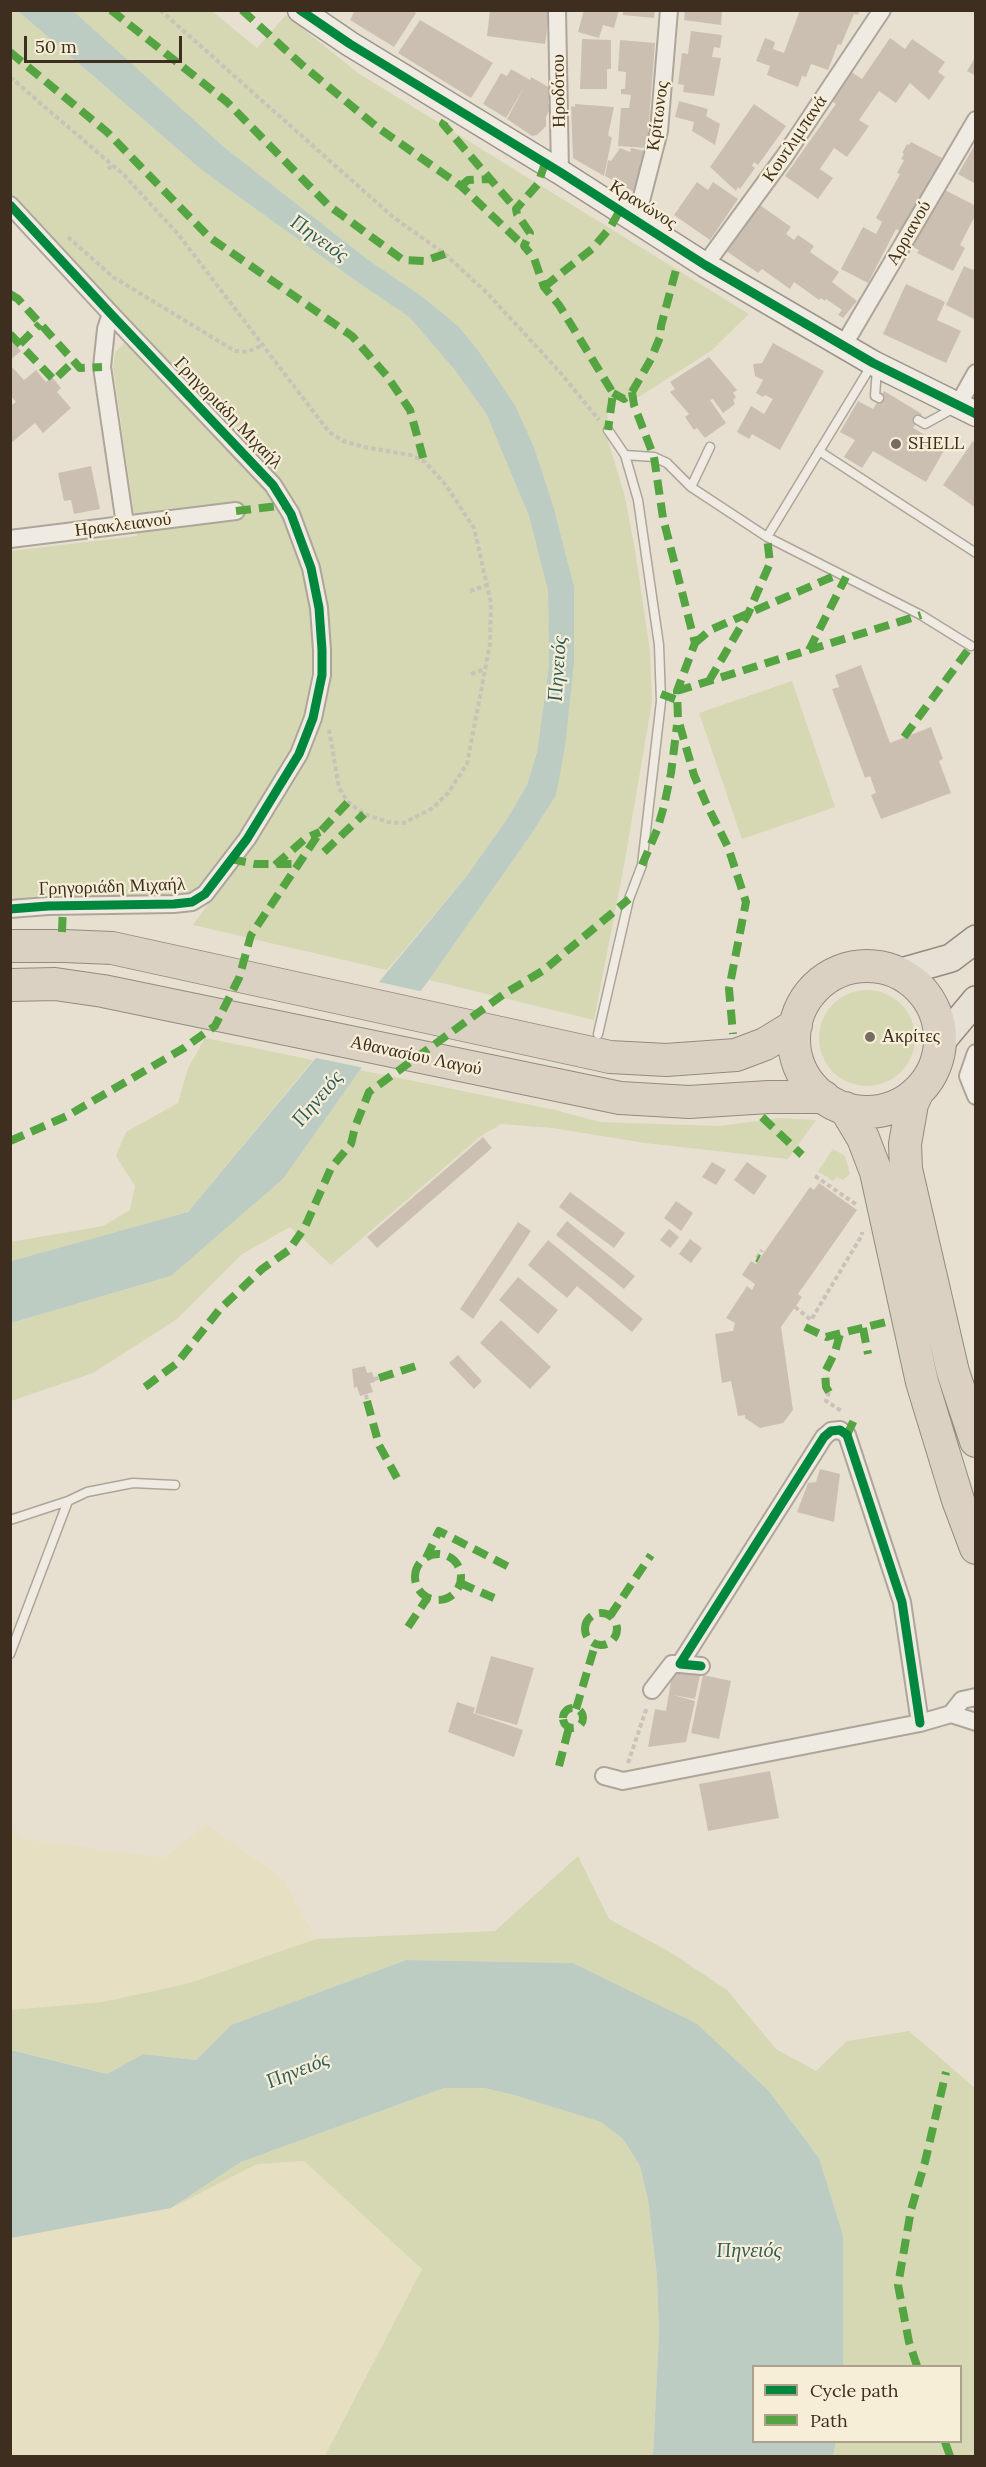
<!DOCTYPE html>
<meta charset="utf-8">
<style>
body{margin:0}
#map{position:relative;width:986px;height:2467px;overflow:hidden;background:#e7e0d1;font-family:Lora,serif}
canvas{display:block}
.frame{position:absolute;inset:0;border:12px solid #3d2e20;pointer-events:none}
.legend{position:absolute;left:752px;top:2365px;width:210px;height:78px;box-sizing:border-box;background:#f7eed8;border:2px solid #ada18e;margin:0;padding:8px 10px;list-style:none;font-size:18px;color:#3d2e20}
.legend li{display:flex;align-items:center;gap:12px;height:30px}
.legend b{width:30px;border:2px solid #ada18e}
.scale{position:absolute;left:24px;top:36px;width:158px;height:27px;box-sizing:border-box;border:3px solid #3d2e20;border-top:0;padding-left:8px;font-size:18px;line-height:21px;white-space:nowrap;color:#3d2e20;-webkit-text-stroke:4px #f7eed8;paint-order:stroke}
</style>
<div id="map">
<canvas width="986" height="2467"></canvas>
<div class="frame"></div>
<ul class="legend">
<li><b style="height:8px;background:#00873e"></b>Cycle path</li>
<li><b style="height:8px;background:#54a441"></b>Path</li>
</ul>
<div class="scale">50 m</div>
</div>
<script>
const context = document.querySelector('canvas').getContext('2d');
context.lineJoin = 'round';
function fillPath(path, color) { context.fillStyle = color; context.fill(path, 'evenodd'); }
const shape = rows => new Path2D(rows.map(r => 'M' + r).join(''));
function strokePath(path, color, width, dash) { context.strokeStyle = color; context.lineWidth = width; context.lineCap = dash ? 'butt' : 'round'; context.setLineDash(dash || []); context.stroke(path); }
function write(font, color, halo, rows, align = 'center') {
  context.font = font + ' Lora,serif'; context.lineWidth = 4.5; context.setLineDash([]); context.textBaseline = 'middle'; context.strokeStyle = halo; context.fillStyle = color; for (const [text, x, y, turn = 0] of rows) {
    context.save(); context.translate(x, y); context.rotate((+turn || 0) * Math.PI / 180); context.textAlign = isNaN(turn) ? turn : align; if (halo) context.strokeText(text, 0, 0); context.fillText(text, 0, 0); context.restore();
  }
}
fillPath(shape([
 [10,1823,19,1838,164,1858,206,1824,284,1880,316,1939,190,1983,103,2002,11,2010],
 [304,2161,422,2269,325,2456,11,2456,11,2238,171,2208,257,2164]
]), '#e6dfc2');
fillPath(shape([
 [10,11,18,11,203,171,353,279,409,317,454,369,487,415,507,459,529,516,548,591,549,665,537,752,527,785,507,819,466,877,387,970,193,925,273,812,301,770,325,700,330,638,328,606,321,572,308,534,297,509,11,194],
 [72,11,212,11,257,48,286,15,358,73,749,314,711,351,637,398,607,401,608,441,624,493,635,550,650,651,652,702,625,860,594,1020,429,980,530,836,555,795,565,747,574,586,553,505,534,447,515,405,479,351,459,327,423,297,367,259,224,147],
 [126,341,257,478,281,515,302,570,310,608,313,662,308,705,291,751,252,819,198,890,189,894,148,899,65,897,11,901,11,551,137,536,113,367,115,353],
 [792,681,835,807,742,839,699,713],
 '819 1038a48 48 0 1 1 96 0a48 48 0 1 1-96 0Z',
 [205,1038,313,1060,188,1212,11,1261,10,1242,103,1226,130,1210,135,1186,116,1156,126,1132,178,1103,188,1068],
 [360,1070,555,1110,600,1122,719,1126,780,1118,816,1120,788,1159,645,1143,553,1128,501,1124,481,1136,331,1265,290,1227,242,1254,177,1319,93,1373,11,1401,11,1323,171,1276,283,1179],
 [833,1149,845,1156,850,1174,843,1180,837,1177,833,1181,818,1171],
 [578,1856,609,1919,670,1952,727,1990,776,2049,816,2071,847,2041,909,2031,975,2088,975,2456,833,2456,836,2442,960,2442,960,2366,843,2366,843,2235,819,2158,768,2090,696,2023,573,1963,406,1960,231,2025,196,2060,143,2054,107,2074,11,2050,10,2010,103,2002,190,1983,316,1939,495,1931],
 [444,2088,484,2088,514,2095,601,2122,623,2139,640,2166,648,2200,657,2277,659,2332,653,2456,325,2456,422,2269,304,2161,257,2164,171,2208,241,2162]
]), '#d6d7b3');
fillPath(shape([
 [72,10,224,147,367,259,423,297,459,327,478,350,515,405,534,447,553,505,574,586,574,662,565,747,556,795,530,836,429,980,360,1070,283,1179,171,1276,11,1323,11,1261,188,1212,466,877,507,819,527,785,537,752,549,665,548,591,529,516,487,415,454,369,409,317,353,279,203,171,18,11],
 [406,1960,573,1963,696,2023,768,2090,819,2158,843,2235,843,2366,754,2366,754,2442,836,2442,833,2456,653,2456,659,2332,657,2277,648,2200,640,2166,623,2139,601,2122,514,2095,484,2088,444,2088,241,2162,171,2208,11,2238,11,2050,107,2074,143,2054,196,2060,231,2025]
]), '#bcccc2');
fillPath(shape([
 [374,981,424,992,365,1068,311,1057]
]), '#e7e0d1');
fillPath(shape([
 [355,10,413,10,416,13,394,47,350,20],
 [490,10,550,10,545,44,487,36],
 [584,10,619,10,614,28,603,25,599,38,578,32],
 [623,10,655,10,654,18,623,15],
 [685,10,722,10,721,25,684,20],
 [800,10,860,10,858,15,854,14,841,45,838,44,828,70,811,64,806,77,802,76,798,87,767,75,770,66,756,61,765,38,775,42,773,49,784,53],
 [420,20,493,63,471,98,398,53],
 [691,31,722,35,720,48,714,47,712,57,721,58,714,96,683,92,684,85,678,84,682,53,688,54],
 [890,38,905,49,912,39,945,62,938,72,945,77,929,100,910,83,896,103,879,91,859,120,869,126,847,157,834,148,820,169,833,178,818,199,785,176,836,104,828,98,847,69,862,79],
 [582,39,611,40,611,69,607,69,607,89,580,89],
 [620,40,655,43,647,148,618,146,621,108,629,108,631,95,621,94,621,89,625,89,626,72,618,71],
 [976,56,976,76,967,71],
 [511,69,530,80,531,77,552,89,548,103,551,107,546,117,546,126,537,135,532,136,507,119,525,86,506,118,483,104,501,73,507,76],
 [679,101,708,109,706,116,720,124,715,145,692,131,694,122,675,117],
 [575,104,614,107,608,135,612,138,604,176,573,158,571,106,575,107],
 [754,104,786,126,758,165,754,162,752,166,755,168,740,189,738,187,736,191,710,167],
 [911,142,942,158,903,233,896,229,868,283,841,269,863,227,876,234,882,222,876,218,900,174,897,173,904,160,901,159,904,154,902,153,907,144,909,145],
 [976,143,976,184,958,174],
 [620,148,630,152,631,148,645,151,634,192,605,176,608,160,611,161],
 [697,182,708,190,713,182,738,199,710,240,674,215],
 [943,189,976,206,976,214,960,245,965,248,953,271,917,253,919,250,913,247],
 [757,203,791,227,786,234,794,240,798,235,814,246,810,252,839,272,832,282,857,301,843,318,838,315,842,310,826,299,825,301,821,298,819,300,794,282,790,289,762,269,758,273,725,250],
 [964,266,973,270,976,266,976,320,946,305],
 [906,284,945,302,937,320,961,331,946,363,883,334],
 [10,338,21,351,10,360],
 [773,343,824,371,780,450,752,434,749,439,737,432,751,406,764,414,773,399,765,395,763,397,756,393,763,380,755,376,753,364,762,363],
 [709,357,737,390,733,393,736,397,733,400,735,404,723,413,713,399,710,400,726,423,705,438,697,428,694,430,685,417,689,414,670,392,675,389,670,382],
 [10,365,24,380,36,370,46,382,52,377,61,388,57,392,71,408,43,433,35,423,10,444,10,406,16,402,10,395],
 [884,391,922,414,913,428,946,447,926,482,873,451,862,468,844,457,855,440,840,432,858,401,873,409],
 [973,441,976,443,976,508,943,485],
 [91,466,100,509,74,514,71,500,64,501,58,473],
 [861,665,890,743,931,727,943,759,939,761,951,793,881,819,871,795,876,793,870,776,865,778,832,689,839,687,835,675],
 [483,1137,492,1148,377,1248,367,1237],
 [712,1162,726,1170,716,1185,702,1177],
 [747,1162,767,1176,754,1195,734,1180],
 [819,1183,857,1210,798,1294,802,1297,781,1327,793,1410,783,1423,760,1428,745,1418,745,1415,738,1416,731,1381,722,1383,715,1334,733,1331,735,1323,726,1318,747,1286,752,1290,755,1284,742,1275,751,1261,756,1264,810,1187,814,1190],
 [570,1192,625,1233,614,1248,559,1207],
 [676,1201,693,1213,681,1231,664,1218],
 [567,1221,635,1276,624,1289,556,1235],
 [518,1222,531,1231,473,1319,460,1309],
 [669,1229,679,1237,670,1248,660,1240],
 [690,1239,702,1248,691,1263,679,1254],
 [548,1240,643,1319,632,1332,577,1286,567,1298,528,1265],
 [518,1277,558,1310,538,1334,499,1300],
 [501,1320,551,1367,530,1389,480,1343],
 [458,1355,482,1381,474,1389,449,1363],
 [365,1366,367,1373,372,1372,375,1382,370,1383,373,1392,360,1396,357,1387,354,1388,352,1369],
 [820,1469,840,1474,834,1522,797,1512,808,1483,816,1482],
 [491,1656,534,1668,517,1725,475,1713],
 [673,1669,700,1675,695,1699,673,1695,695,1701,686,1742,648,1747,655,1709,666,1711],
 [703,1675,731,1681,719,1739,691,1733],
 [457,1702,475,1708,473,1713,523,1730,514,1757,448,1732],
 [770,1771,779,1818,708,1831,699,1784]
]), '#cbbfb2');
const lane = shape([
 [877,369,875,396,879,398],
 [918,420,925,424,954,408],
 [710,447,691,487,767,537,921,615,971,646],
 [819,451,976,553],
 [625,455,654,457,667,463,691,487],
 [767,537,871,366],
 [598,1034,629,899,642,865,661,701,659,645,638,500,625,455,608,430],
 [10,1520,68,1501],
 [10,1654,68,1501,87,1492,133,1483,175,1485]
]);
const street = shape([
 [557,10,560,172],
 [10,205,111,314,273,485,291,514,311,568,319,608,322,650,322,675,313,718,299,754,247,839,205,894,192,902,174,904,48,906,10,909],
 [636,220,659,131,669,10],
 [705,265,784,157,882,10],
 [111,314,106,329,102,367,125,524],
 [843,346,976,120],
 [958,405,976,373],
 [10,539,236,511],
 [976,1053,968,1076,976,1096],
 [701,1666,680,1664,824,1437,831,1431,840,1430,847,1435,902,1602,920,1723],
 [652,1690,672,1664,680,1664],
 [951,1714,976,1722],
 [604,1776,623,1781,920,1723,951,1714,962,1700,976,1697]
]);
const secondary = shape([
 [300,10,350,44,560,172,705,265,873,363,976,414]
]);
const primary = shape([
 [898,973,951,958,976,939],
 [940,1043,976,1000]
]);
const highway = shape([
 [10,946,64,946,112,948,610,1057,666,1060,736,1055,765,1044,796,1025],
 '794 1039a73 73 0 1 1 146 0a73 73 0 1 1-146 0Z',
 [10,985,55,984,103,991,620,1098,689,1102,769,1097,824,1097],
 [918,1091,912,1104,905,1144,906,1169,953,1372,976,1441],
 [845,1108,863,1138,876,1172,922,1382,958,1500,976,1548]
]);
strokePath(lane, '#ada599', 11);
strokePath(street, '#ada599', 20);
strokePath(secondary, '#9c958a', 27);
strokePath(primary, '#928b80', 30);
strokePath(highway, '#928b80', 34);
strokePath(shape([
 [160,10,393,217,445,254,488,294,559,371,599,420],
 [10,77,124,175,178,234,329,432,343,441,364,447,410,455,424,461,445,484,474,528,491,603,490,644,467,764,448,793,433,808,404,823,388,822,364,814,348,802,339,788,329,729],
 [108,169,113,165],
 [68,237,113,277,235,351,247,352,263,345],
 [470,591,487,585],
 [471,674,485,669],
 [815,1176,857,1205],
 [757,1258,762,1250],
 [795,1307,811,1320,862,1235,862,1232],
 [374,1379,379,1378],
 [829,1392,826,1401,843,1412],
 [366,1395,367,1401],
 [628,1763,647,1707]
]), '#c8c2b9', 4, [4.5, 3]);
strokePath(lane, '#efebe3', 8);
strokePath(street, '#efebe3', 16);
strokePath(secondary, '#efebe3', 24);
strokePath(primary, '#e6e1d4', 27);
strokePath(highway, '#dad1c2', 32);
strokePath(shape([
 [111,10,227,102,328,205,403,260,424,261,445,254],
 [242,10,301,64,377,127,461,186,524,246],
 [10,52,107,132,209,237,352,336,387,376,410,410,424,461],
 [445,121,443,124,516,209],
 [545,163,538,184,516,209,517,214,530,233,524,246,534,258,544,287,559,305,613,393,608,430],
 [461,186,468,180,490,179],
 [544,287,592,249,610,228,620,210],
 [10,294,18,299,80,368,102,367],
 [10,334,54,380,74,361],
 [20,344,40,324],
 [632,392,634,405,654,457,663,518,695,643,677,691,678,719,694,775,706,803,728,847,746,902,729,989,733,1034],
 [613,393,624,399,632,392,651,359,660,337,661,326,677,266],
 [236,511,286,505],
 [695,643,710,630,839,574],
 [809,650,846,577],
 [709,681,748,614,770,563,767,537],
 [677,691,921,615],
 [661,694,677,700],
 [904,737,971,646],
 [324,852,364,814],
 [231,859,255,864,299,864],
 [275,865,306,838,320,832],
 [642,865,657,830,664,806,671,773,677,725],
 [62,932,63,906],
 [762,1117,802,1155],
 [10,1141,67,1116,184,1048,215,1026,239,978,251,935,320,832,348,802],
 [757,1258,759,1259],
 [805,1327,826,1337,890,1321],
 [863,1328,868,1354],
 [379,1378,416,1366],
 [145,1387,176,1364,220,1309,262,1269,289,1250,305,1227,331,1168,351,1144,355,1127,369,1092,504,994,544,970,629,899],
 [829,1392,826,1387,825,1372,835,1352,840,1334],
 [367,1401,379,1445,397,1478],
 [847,1435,854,1420],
 '415 1577a23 23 0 1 1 46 0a23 23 0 1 1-46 0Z',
 [426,1558,439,1531,511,1568],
 [460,1583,494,1598],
 '585 1629a16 16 0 1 1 32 0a16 16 0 1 1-32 0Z',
 [610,1616,651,1555],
 [408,1627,428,1597],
 '563 1718a10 10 0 1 1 20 0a10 10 0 1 1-20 0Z',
 [576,1709,595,1645],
 [559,1766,569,1727],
 [917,2366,909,2342,898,2285,911,2210,925,2162,946,2072],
 [945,2442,950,2456]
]), '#54a441', 8, [15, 8]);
strokePath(shape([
 [300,10,350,44,560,172,705,265,873,363,976,414],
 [10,205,111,314,273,485,291,514,311,568,319,608,322,650,322,675,313,718,299,754,247,839,205,894,192,902,174,904,48,906,10,909],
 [701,1666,680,1664,824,1437,831,1431,840,1430,847,1435,902,1602,920,1723]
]), '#00873e', 9);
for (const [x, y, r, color] of [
 [896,444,6,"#786c5e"],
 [870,1037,6,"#786c5e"]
]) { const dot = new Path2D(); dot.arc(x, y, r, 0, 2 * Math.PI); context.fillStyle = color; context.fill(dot); strokePath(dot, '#f7eed8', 2); }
write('18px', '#3d2e20', '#f7eed8', [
 ["Ηροδότου",559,91,-91],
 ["Κρίτωνος",658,116,-82],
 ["Κουτλιμπανά",795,139,-56],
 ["Κρανώνος",643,205,32],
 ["Αρριανού",909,233,-60],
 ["Γρηγοριάδη Μιχαήλ",228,413,46],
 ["Ηρακλειανού",123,525,-7],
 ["Γρηγοριάδη Μιχαήλ",112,887,-2],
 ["Αθανασίου Λαγού",416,1056,12]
]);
write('18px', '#3d2e20', '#f7eed8', [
 ["SHELL",908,444],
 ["Ακρίτες",882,1037]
], 'left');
write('italic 20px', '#2f5d5a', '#f7eed8', [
 ["Πηνειός",319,239,35],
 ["Πηνειός",558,669,-86],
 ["Πηνειός",318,1099,-50],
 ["Πηνειός",298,2071,-22],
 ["Πηνειός",749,2251]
]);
</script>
